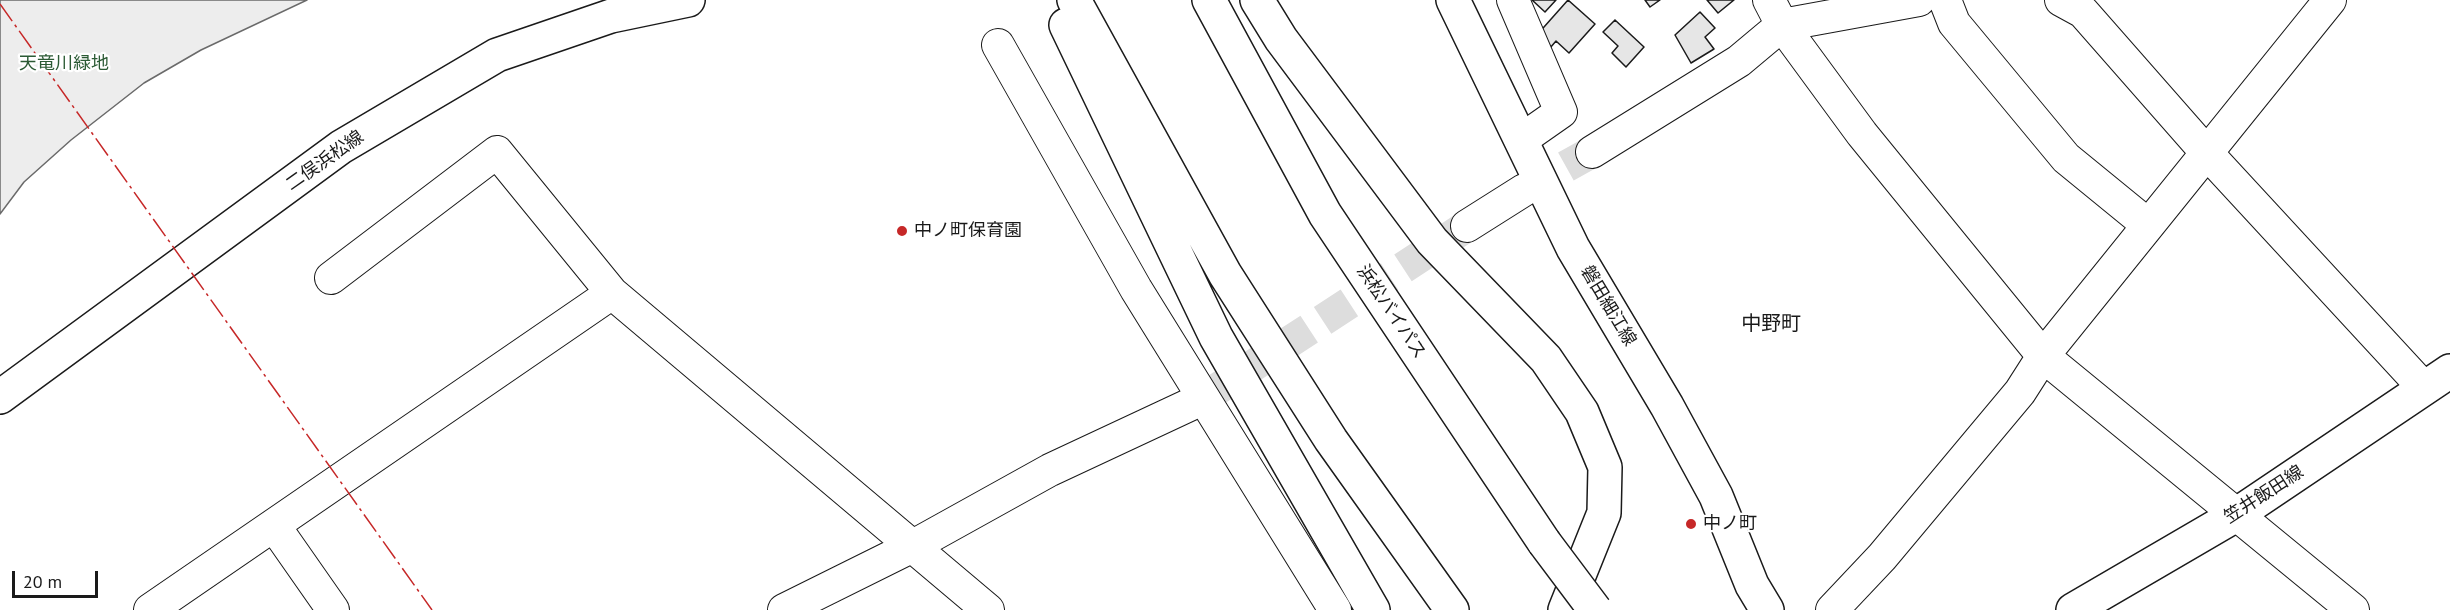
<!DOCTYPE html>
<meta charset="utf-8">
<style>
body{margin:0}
#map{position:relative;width:2450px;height:610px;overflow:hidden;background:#fff;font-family:"PT Sans",sans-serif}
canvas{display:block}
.scale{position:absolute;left:12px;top:571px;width:86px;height:27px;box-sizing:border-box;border:3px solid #1a1a1a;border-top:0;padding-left:8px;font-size:18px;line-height:21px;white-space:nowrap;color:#1a1a1a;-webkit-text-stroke:4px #fff;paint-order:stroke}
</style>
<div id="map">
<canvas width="2450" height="610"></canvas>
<div class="scale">20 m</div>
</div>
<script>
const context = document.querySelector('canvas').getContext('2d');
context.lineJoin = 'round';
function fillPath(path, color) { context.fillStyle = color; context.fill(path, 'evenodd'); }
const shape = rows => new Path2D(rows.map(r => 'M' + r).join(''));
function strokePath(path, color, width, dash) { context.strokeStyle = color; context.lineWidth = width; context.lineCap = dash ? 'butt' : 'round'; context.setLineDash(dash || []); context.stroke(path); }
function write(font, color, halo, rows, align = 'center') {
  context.font = font + ' "PT Sans","Noto Sans JP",sans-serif'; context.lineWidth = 4.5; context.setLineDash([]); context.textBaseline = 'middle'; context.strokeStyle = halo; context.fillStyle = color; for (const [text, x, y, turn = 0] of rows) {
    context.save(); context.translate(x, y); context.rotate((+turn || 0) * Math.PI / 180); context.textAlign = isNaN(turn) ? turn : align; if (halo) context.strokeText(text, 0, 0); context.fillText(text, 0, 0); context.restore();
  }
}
const built = shape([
 [0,0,307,0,201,50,144,83,71,140,24,182,0,214,0,0]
]);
fillPath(built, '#ededed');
strokePath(built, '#6a6a6a', 1.5);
const building = shape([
 [1532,0,1556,0,1545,12,1532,0],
 [1568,0,1595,24,1569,53,1556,41,1550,48,1536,36,1568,0],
 [1645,0,1660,0,1650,7,1645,0],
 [1707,0,1734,0,1718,13,1707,0],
 [1700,12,1715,28,1705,37,1714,49,1691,63,1675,35,1700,12],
 [1615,20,1644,47,1626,67,1612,53,1618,46,1603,32,1615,20]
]);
fillPath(building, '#e6e6e6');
strokePath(building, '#1a1a1a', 1.5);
strokePath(shape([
 [1524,190,1592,152],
 [1202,399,1467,226]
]), '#ddd', 32, [32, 16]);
const minor = shape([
 [1513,0,1561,112,1521,140],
 [1769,0,1782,25,1862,134,2043,356,2353,610],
 [1945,0,1954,23,2066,158,2148,225],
 [2061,0,2083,12,2206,152,2424,388],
 [998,45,1136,289,1335,610],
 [1592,152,1739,61,1782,25,1919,0],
 [1467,226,1524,190],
 [331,278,497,152,612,293,988,610],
 [275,527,333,610],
 [150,610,612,293],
 [784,610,913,546,1050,470,1202,399],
 [1832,610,1882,557,2020,392,2043,356,2330,0]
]);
const major = shape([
 [1453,0,1573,248,1667,406,1716,496,1752,585,1767,610],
 [0,397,341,147,497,55,611,16,688,0],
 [2073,610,2236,515,2450,371]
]);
const highway = shape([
 [1074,0,1225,274,1331,440,1452,610],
 [1209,0,1325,214,1544,542],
 [1257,0,1281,39,1432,241,1546,359,1582,412,1605,467,1604,513,1565,610],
 [1066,25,1216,337,1373,610]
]);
strokePath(minor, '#1a1a1a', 34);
strokePath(major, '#1a1a1a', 36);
strokePath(highway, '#1a1a1a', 36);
strokePath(minor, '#fff', 32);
strokePath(major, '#fff', 33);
strokePath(highway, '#fff', 33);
const highwayBridge = shape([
 [1544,542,1595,610]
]);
strokePath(highwayBridge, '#1a1a1a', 36, []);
strokePath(highwayBridge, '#fff', 33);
strokePath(shape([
 [0,4,432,610]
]), '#c62828', 1.5, [21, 4.5, 3, 4.5]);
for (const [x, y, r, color] of [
 [902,231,6,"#c62828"],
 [1691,524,6,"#c62828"]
]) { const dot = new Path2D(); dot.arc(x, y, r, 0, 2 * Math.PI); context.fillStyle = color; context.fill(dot); strokePath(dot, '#fff', 2); }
write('18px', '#2b5a34', '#fff', [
 ["天竜川緑地",64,64]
]);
write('18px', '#1a1a1a', '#fff', [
 ["二俣浜松線",325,161,-35],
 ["磐田細江線",1608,306,59],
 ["浜松バイパス",1391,312,56],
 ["笠井飯田線",2264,495,-33]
]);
write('18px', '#1a1a1a', '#fff', [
 ["中ノ町保育園",914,231],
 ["中ノ町",1703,524]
], 'left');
write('20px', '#1a1a1a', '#fff', [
 ["中野町",1771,324]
]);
</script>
